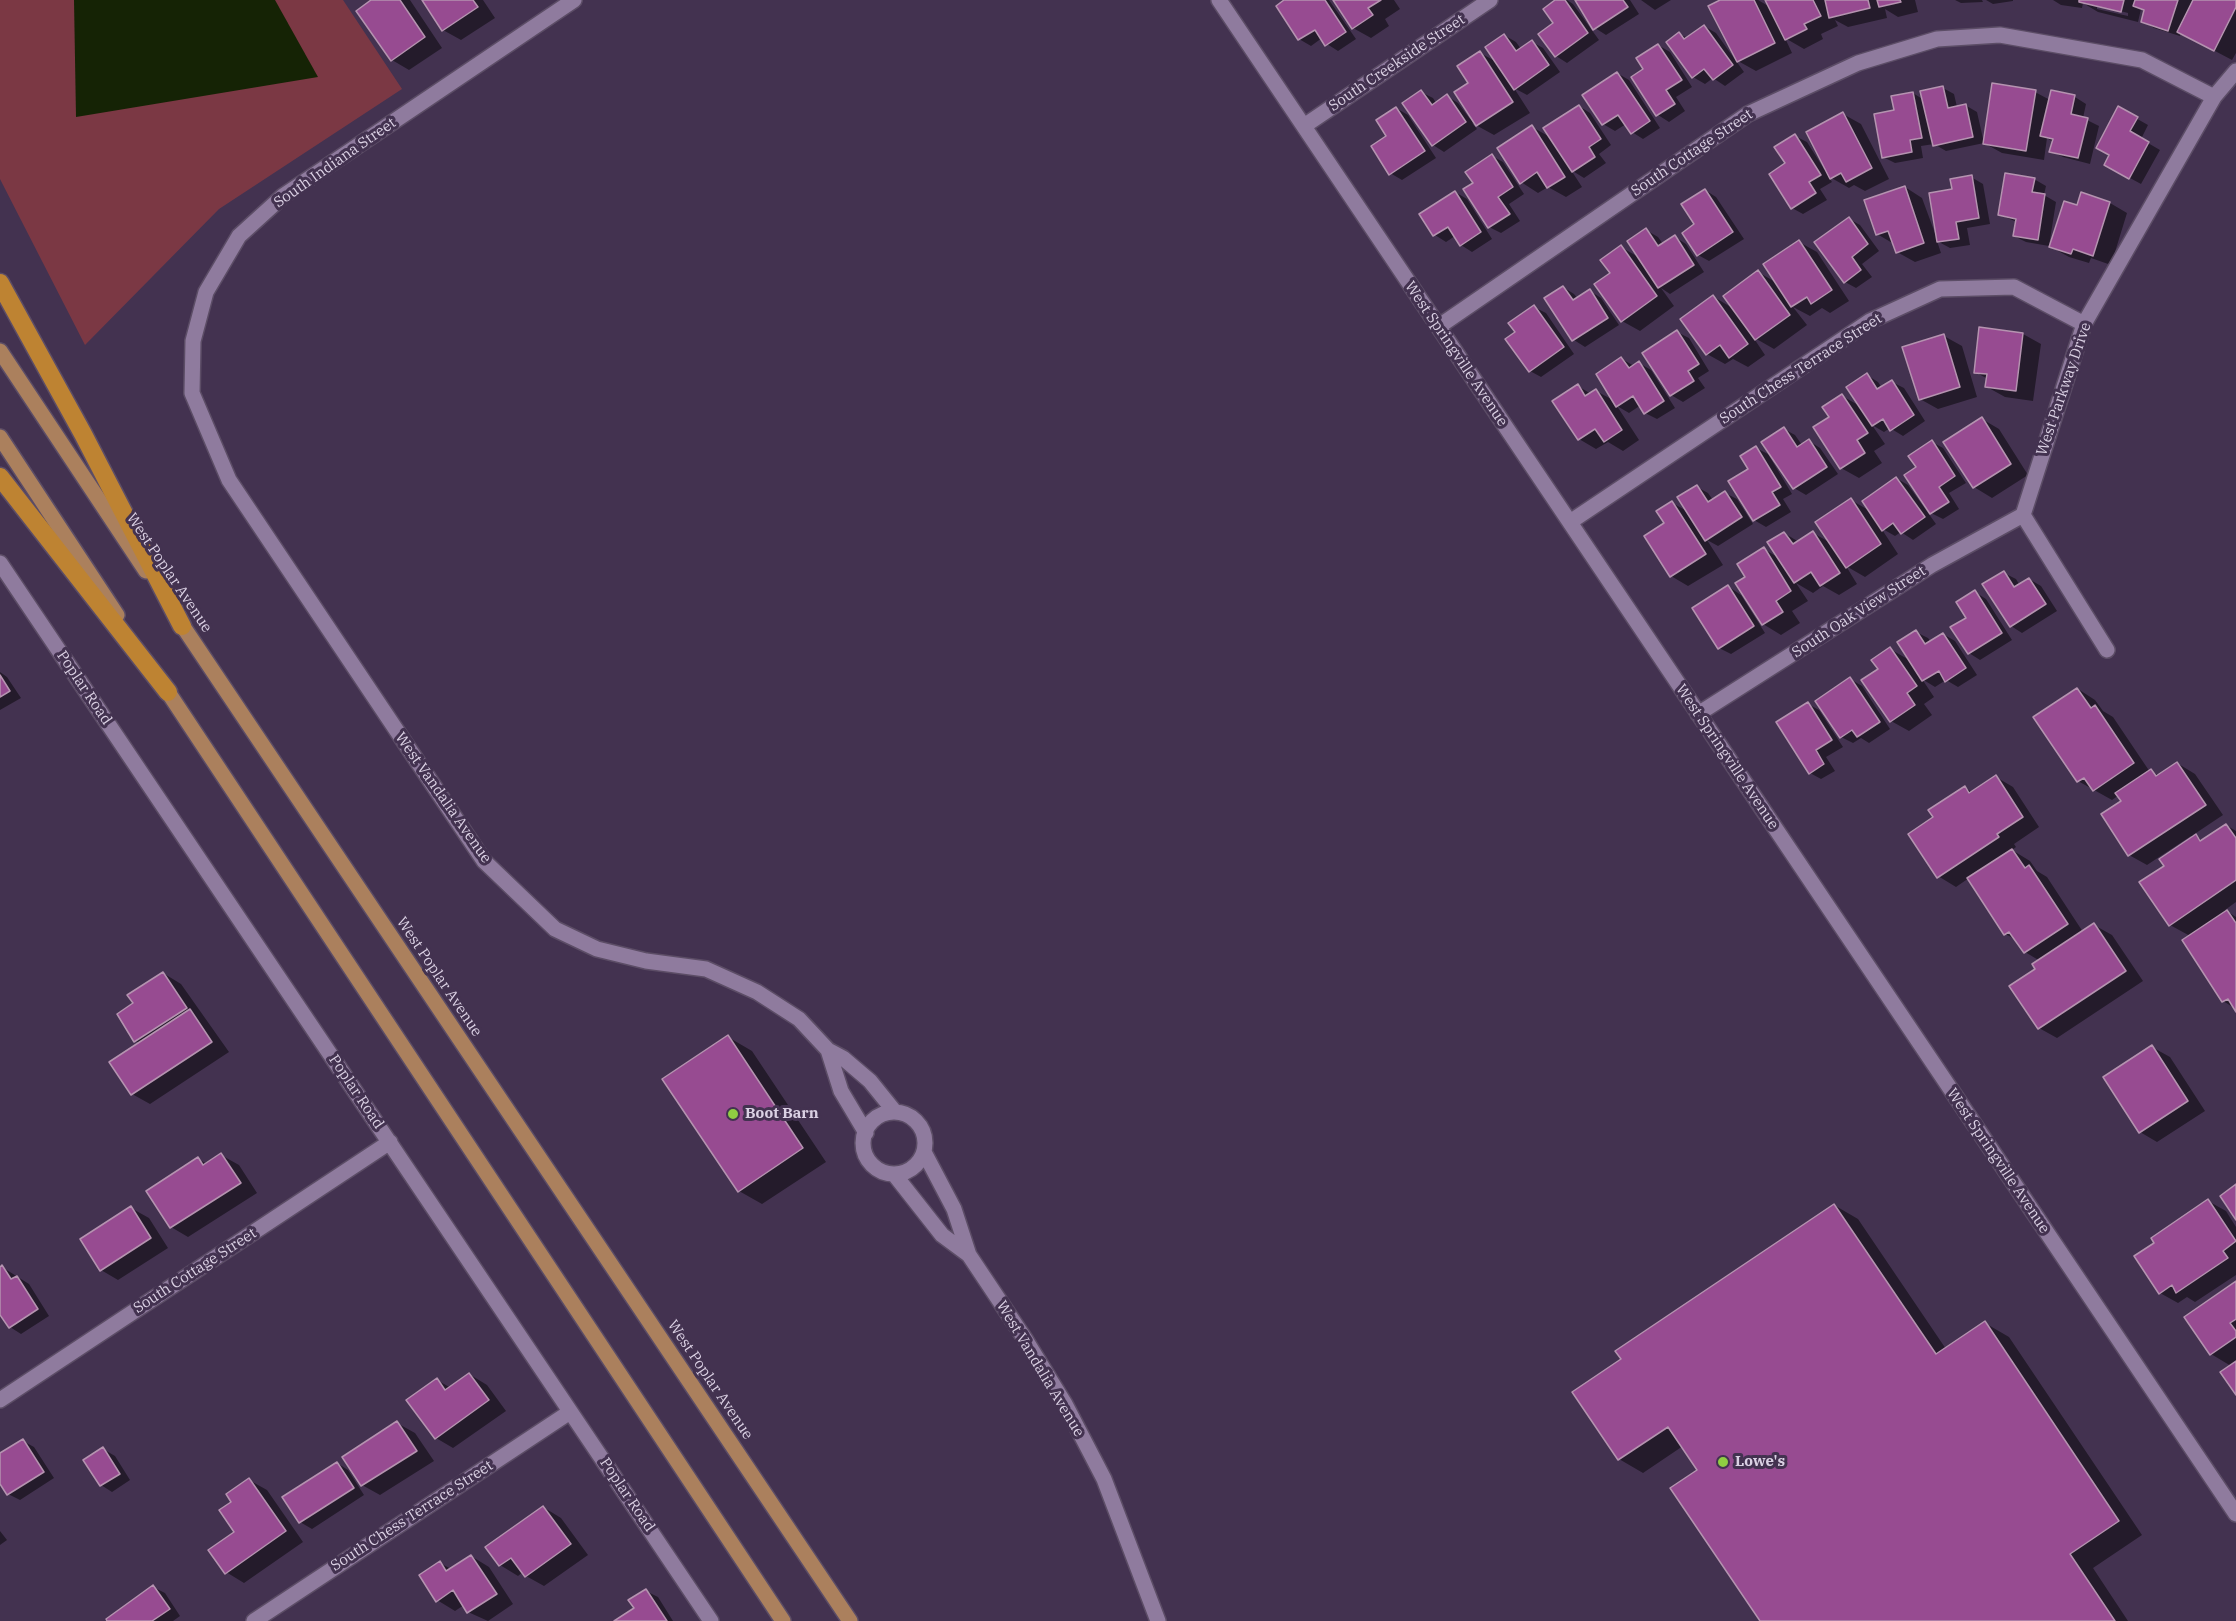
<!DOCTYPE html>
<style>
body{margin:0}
canvas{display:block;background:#433250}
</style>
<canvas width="2236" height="1621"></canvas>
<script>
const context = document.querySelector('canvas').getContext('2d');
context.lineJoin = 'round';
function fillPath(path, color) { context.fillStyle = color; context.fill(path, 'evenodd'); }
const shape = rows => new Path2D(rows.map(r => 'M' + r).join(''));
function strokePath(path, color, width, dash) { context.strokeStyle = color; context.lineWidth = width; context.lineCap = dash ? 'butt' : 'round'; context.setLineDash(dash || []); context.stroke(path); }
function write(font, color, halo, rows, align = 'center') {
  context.font = font + ' "IBM Plex Serif",serif'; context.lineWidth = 6; context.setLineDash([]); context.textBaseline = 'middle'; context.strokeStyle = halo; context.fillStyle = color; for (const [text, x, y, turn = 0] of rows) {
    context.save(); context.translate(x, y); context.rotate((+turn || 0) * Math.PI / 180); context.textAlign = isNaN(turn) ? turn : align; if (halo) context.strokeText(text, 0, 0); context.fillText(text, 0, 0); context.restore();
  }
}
fillPath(shape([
 [0,0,343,0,402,89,219,209,85,345,0,179]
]), '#7b3844');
fillPath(shape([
 [74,0,275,0,318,77,76,117]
]), '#152305');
fillPath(shape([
 [374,0,410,0,442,48,409,70,392,60],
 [424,0,483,0,495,18,461,40,443,30],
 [1287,0,1329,0,1356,39,1338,51,1327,44,1322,38,1311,46,1299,39],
 [1335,0,1394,0,1400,9,1385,19,1389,26,1371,38,1353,28],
 [1558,0,1567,0,1573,4,1599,40,1567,63,1556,56,1555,23],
 [1576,0,1630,0,1639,14,1606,35,1595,28],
 [1641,0,1671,0,1655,10],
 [1723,0,1758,0,1770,7,1766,0,1915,0,1918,12,1898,17,1885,9,1887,18,1848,27,1835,20,1838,26,1821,34,1823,39,1804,49,1785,38,1792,53,1756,71,1738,61],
 [1955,0,1982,0,1983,2,1961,3],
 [1986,0,2013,0,2013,1,1993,4],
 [2053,0,2192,0,2190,5,2192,5,2195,0,2236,0,2236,53,2232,60,2181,33,2180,36,2154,28,2142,21,2145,11,2141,9,2138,22,2098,12,2083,3,2082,8,2061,5],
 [2097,5,2128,13,2128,16,2097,9],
 [1704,26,1716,33,1744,72,1725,86,1713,78,1705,84,1693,77,1679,34,1688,38],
 [1504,35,1516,42,1521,49,1532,42,1543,48,1560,72,1527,95,1514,88,1530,113,1494,135,1472,123,1477,129,1444,152,1433,145,1421,92,1433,98,1436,103,1447,96,1458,103,1470,119,1472,117,1470,84,1480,53,1497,62],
 [1658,45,1670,52,1692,87,1676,97,1685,111,1669,122,1658,115,1633,77,1645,69],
 [1617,73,1629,80,1660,128,1643,139,1632,132,1626,124,1615,131,1603,124,1584,95],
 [1943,88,1954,94,1957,107,1965,105,1977,112,1984,143,1946,151,1934,144,1921,146,1923,158,1895,163,1883,157,1913,93,1924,100],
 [2052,91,2075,97,2086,104,2083,118,2099,126,2090,164,2063,157,2051,151,2053,142,2047,138,2044,160,2002,153,1984,143,2035,92,2050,100],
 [1579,106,1590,113,1611,145,1599,154,1606,163,1584,178,1571,170,1582,187,1566,197,1548,187,1538,193,1521,182,1532,127,1550,137],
 [1396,108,1408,115,1436,158,1402,180,1390,173,1388,137],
 [2118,108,2148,125,2141,139,2160,150,2141,184,2106,165,2111,155],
 [1843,114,1861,124,1889,179,1865,191,1854,185,1849,188,1828,176,1832,182,1820,189,1827,200,1803,214,1792,208,1787,164,1795,136,1807,142,1824,169,1826,168],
 [1492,156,1503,162,1524,194,1509,204,1520,221,1501,233,1489,227,1475,184],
 [1971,177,1983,184,1990,224,1967,228,1970,245,1950,248,1937,241,1941,253,1915,262,1897,252,1894,244,1877,234,1905,187,1922,198,1936,236,1937,235,1954,190],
 [2034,179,2046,186,2044,195,2056,202,2049,246,2026,242,2014,236,2017,222,2000,215],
 [1705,190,1716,197,1744,239,1709,261,1698,255],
 [1455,192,1467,199,1492,239,1472,252,1461,245,1455,236,1446,242,1435,235,1421,214],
 [2110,203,2127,213,2111,265,2091,258,2089,263,2069,257,2051,247,2078,207],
 [1849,219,1860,225,1879,251,1862,264,1872,277,1856,288,1845,282],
 [1646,230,1658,237,1663,244,1675,237,1686,244,1704,272,1670,294,1661,288,1674,306,1640,331,1622,321,1621,247,1640,258],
 [1799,242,1817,252,1849,301,1830,313,1822,308,1810,316,1793,307,1807,325,1774,349,1753,337,1765,355,1748,367,1733,359,1725,364,1707,354,1714,297,1734,309,1758,272,1777,283],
 [1563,287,1574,294,1578,299,1590,291,1601,298,1619,325,1585,347,1574,340],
 [1534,307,1546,313,1574,354,1541,377,1530,371],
 [1677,332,1689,338,1709,371,1698,378,1705,388,1683,402,1671,395],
 [2023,334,2041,344,2033,401,2005,397,1987,387,1988,379,1975,372],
 [1944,336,1962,346,1977,397,1938,409,1920,399],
 [1622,359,1634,366,1639,363,1651,370,1675,408,1657,419,1645,413,1641,405,1629,413,1617,406,1639,440,1623,451,1608,442,1596,449,1579,439,1578,386,1591,394,1596,391,1615,401],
 [1867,375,1878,382,1882,388,1892,382,1904,388,1925,421,1903,436,1890,428,1884,432,1872,425,1885,444,1874,451,1882,463,1859,478,1841,468,1831,417,1842,396,1860,406],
 [1982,419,1999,429,2028,475,1992,498,1974,487,1945,442],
 [1784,429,1795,435,1802,445,1809,441,1820,448,1838,474,1806,495,1794,488,1763,442],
 [1932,442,1943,448,1966,483,1949,493,1959,509,1943,519,1931,513,1918,468],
 [1756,448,1768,454,1792,494,1783,499,1791,512,1766,527,1754,520,1730,482,1750,470],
 [1896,478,1908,485,1936,524,1913,540,1901,532,1895,536,1881,528,1898,554,1865,577,1846,566,1857,584,1839,595,1823,586,1813,593,1796,583,1808,601,1792,611,1800,623,1781,635,1763,624,1737,584,1747,577,1764,549,1779,558,1784,533,1799,542,1813,533,1831,543,1851,500,1870,511],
 [1697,487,1708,493,1713,500,1725,493,1737,499,1753,524,1718,546,1707,540,1723,565,1688,586,1671,576,1666,524,1672,503,1689,512],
 [2004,573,2016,579,2020,586,2029,579,2041,586,2057,611,2022,633,2011,626],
 [1729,587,1741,595,1765,633,1731,654,1719,648],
 [1975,592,1986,599,2012,640,1980,660,1969,653,1968,618],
 [1916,632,1928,638,1931,642,1943,634,1955,641,1977,675,1958,687,1946,680,1935,687,1922,679,1934,697,1924,704,1932,715,1909,731,1891,721,1880,669,1890,649,1911,661],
 [0,672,7,677,21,698,0,710],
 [1850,679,1862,686,1890,729,1869,743,1861,738,1853,743,1841,737],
 [2078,689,2095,700,2103,711,2113,717,2150,772,2159,775,2177,763,2195,774,2223,815,2193,835,2204,841,2226,825,2236,831,2236,902,2225,910,2236,917,2236,1009,2223,1001,2190,936,2170,925,2166,866,2193,838,2191,836,2147,865,2129,855,2123,801,2119,795,2112,800,2078,781],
 [1808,704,1819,710,1843,747,1826,757,1835,771,1821,779,1810,773],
 [1996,777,2013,787,2039,827,2014,844,2016,847,2012,850,2030,861,2037,871,2047,877,2083,932,2094,925,2112,935,2143,981,2057,1038,2039,1028,2012,986,2037,969,2040,961,2025,952,2017,940,2005,934,1969,878,1956,887,1938,876,1935,818,1965,788,1972,792],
 [163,973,181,984,229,1052,150,1104,132,1094,140,1043,135,1041,135,1004],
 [728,1037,752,1051,826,1162,762,1204,739,1191],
 [2152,1047,2170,1057,2205,1111,2157,1142,2140,1132],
 [221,1155,239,1165,257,1193,188,1237,171,1227,198,1159,207,1164],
 [2208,1201,2226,1211,2236,1227,2236,1275,2195,1302,2187,1297,2178,1303,2160,1293,2156,1243],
 [1834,1205,1858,1219,1946,1349,1985,1323,2009,1337,2142,1535,2093,1568,2128,1621,1762,1621,1700,1471,1683,1446,1643,1473,1619,1459,1623,1359],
 [131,1208,149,1218,168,1248,118,1280,101,1270],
 [2,1267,29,1284,49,1316,21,1334,10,1327,0,1312,0,1268],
 [2236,1283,2236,1392,2231,1366,2211,1354],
 [469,1374,487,1385,506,1411,453,1448,436,1438,437,1380,451,1388],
 [397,1423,415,1433,434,1461,380,1495,362,1485],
 [23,1441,34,1447,54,1478,20,1500,8,1494,0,1481,0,1455],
 [103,1449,115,1456,130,1480,112,1492,101,1485],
 [337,1463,348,1470,364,1495,312,1529,300,1522,284,1497],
 [249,1480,267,1490,303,1542,244,1583,226,1572,236,1532,233,1502],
 [543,1507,561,1518,588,1555,544,1586,526,1576,523,1572,518,1576,500,1565],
 [0,1531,7,1540,0,1545],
 [471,1556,489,1567,513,1604,488,1621,468,1612,464,1605,455,1611,437,1600,440,1563,451,1569],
 [153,1587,165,1593,180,1616,173,1621,109,1621],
 [646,1591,658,1597,673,1621,617,1621,636,1609]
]), '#0007');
const building = shape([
 [371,0,400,0,425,37,391,61,356,11,371,0],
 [422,0,473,0,478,7,442,31,422,0],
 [1284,0,1325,0,1346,32,1325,46,1315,30,1298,40,1276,6,1284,0],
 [1333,0,1381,0,1368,8,1373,15,1352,29,1333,0],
 [1555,0,1565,0,1588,33,1555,57,1538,34,1553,23,1543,9,1555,0],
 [1575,0,1623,0,1628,7,1593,30,1575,0],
 [1720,0,1754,0,1775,43,1737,62,1708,6,1720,0],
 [1765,0,1813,0,1821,16,1804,24,1807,29,1785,40,1765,0],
 [1825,0,1868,0,1870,8,1829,18,1825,0],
 [1877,0,1900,0,1901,2,1879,7,1877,0],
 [2079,0,2124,0,2121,12,2079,2,2079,0],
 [2135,0,2178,0,2168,31,2141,22,2144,10,2133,6,2135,0],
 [2193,0,2236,0,2236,7,2214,51,2177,32,2193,0],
 [1704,25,1733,65,1713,80,1704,69,1692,78,1666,42,1679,32,1684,39,1704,25],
 [1504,34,1516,51,1532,40,1549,65,1514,90,1485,47,1504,34],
 [1658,44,1682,80,1666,90,1675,104,1656,116,1631,77,1643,69,1636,58,1658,44],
 [1480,51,1513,102,1476,126,1454,92,1468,83,1457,66,1480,51],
 [1617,72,1650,121,1631,134,1618,115,1602,125,1582,95,1617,72],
 [1992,83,2036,90,2026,151,1983,144,1992,83],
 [1943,86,1948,108,1966,104,1973,137,1933,146,1920,91,1943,86],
 [1421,90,1432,105,1447,94,1466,122,1432,146,1402,103,1421,90],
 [2051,90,2075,95,2071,114,2088,118,2078,158,2049,152,2053,139,2040,136,2051,90],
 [1913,92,1922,138,1910,140,1912,152,1882,158,1874,114,1894,110,1891,96,1913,92],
 [1579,105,1601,139,1589,147,1595,157,1572,172,1543,128,1579,105],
 [2118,106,2138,117,2130,131,2149,142,2129,179,2104,165,2109,155,2096,148,2118,106],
 [1396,107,1425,151,1389,175,1371,146,1386,136,1376,120,1396,107],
 [1843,112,1872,168,1846,182,1841,173,1830,179,1806,132,1843,112],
 [1532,125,1565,177,1547,188,1537,172,1520,184,1497,148,1532,125],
 [1795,134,1821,175,1809,182,1816,193,1791,209,1769,174,1785,163,1774,147,1795,134],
 [1492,154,1513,187,1498,197,1510,214,1488,228,1463,189,1473,183,1465,172,1492,154],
 [2005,173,2035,178,2032,192,2045,194,2038,240,2013,236,2016,219,1998,215,2005,173],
 [1972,175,1979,218,1956,222,1959,239,1937,242,1929,193,1952,189,1950,179,1972,175],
 [1905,186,1924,243,1896,253,1888,231,1876,235,1864,200,1905,186],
 [1705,189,1733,232,1697,256,1682,233,1694,224,1681,204,1705,189],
 [1455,191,1481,232,1460,246,1448,227,1433,236,1419,214,1455,191],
 [2081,192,2110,202,2093,256,2073,249,2071,254,2049,247,2064,201,2077,205,2081,192],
 [1849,217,1868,244,1852,257,1861,270,1844,283,1814,242,1849,217],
 [1646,228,1658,246,1675,235,1694,265,1658,288,1627,241,1646,228],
 [1799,240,1832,290,1811,304,1807,297,1791,307,1763,264,1799,240],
 [1621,245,1657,296,1621,322,1594,284,1610,273,1600,260,1621,245],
 [1758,270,1790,315,1755,340,1723,296,1758,270],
 [1563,286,1573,300,1590,289,1608,318,1572,341,1544,298,1563,286],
 [1713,295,1748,344,1729,358,1720,345,1706,355,1680,319,1713,295],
 [1534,305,1564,347,1529,372,1505,339,1515,332,1508,323,1534,305],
 [1979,327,2023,333,2016,391,1985,387,1987,374,1974,373,1979,327],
 [1677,330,1699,364,1688,371,1694,381,1670,396,1642,353,1677,330],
 [1944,334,1960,387,1919,400,1902,347,1944,334],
 [1621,357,1629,368,1639,361,1664,401,1644,414,1633,396,1616,407,1596,374,1621,357],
 [1867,373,1877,389,1892,380,1914,415,1890,431,1883,419,1872,426,1846,387,1867,373],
 [1578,384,1585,396,1596,389,1622,430,1604,442,1595,429,1578,440,1552,401,1578,384],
 [1842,394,1868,433,1857,440,1865,453,1840,469,1813,427,1829,417,1822,407,1842,394],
 [1982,417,2011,464,1973,488,1943,442,1982,417],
 [1784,427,1797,447,1809,439,1827,467,1793,489,1761,442,1784,427],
 [1932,440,1955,476,1939,487,1949,502,1930,514,1904,475,1916,467,1908,456,1932,440],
 [1756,446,1781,487,1772,492,1780,505,1753,521,1728,481,1748,469,1740,456,1756,446],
 [1896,477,1925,517,1901,534,1893,523,1882,531,1862,501,1896,477],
 [1697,485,1708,502,1725,491,1742,517,1705,541,1677,497,1697,485],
 [1851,498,1881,544,1846,568,1815,522,1851,498],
 [1672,501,1706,554,1670,577,1644,536,1664,523,1656,511,1672,501],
 [1813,531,1840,573,1820,586,1811,572,1794,583,1767,542,1784,532,1793,544,1813,531],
 [1764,547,1791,591,1776,601,1783,612,1762,625,1735,583,1745,577,1737,564,1764,547],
 [2004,571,2014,587,2029,578,2046,604,2010,627,1982,584,2004,571],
 [1728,585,1754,626,1718,649,1692,608,1728,585],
 [1975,590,2002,633,1968,654,1950,627,1966,618,1956,602,1975,590],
 [1916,630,1925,644,1943,633,1966,668,1945,682,1939,671,1922,681,1897,642,1916,630],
 [1890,647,1917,686,1907,693,1915,705,1890,722,1861,680,1878,669,1871,660,1890,647],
 [0,675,10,691,0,697,0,675],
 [1850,677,1880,722,1857,737,1852,730,1840,738,1815,701,1850,677],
 [2077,688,2091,708,2095,705,2134,763,2093,791,2084,778,2077,782,2033,717,2077,688],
 [1808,702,1832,740,1816,750,1824,764,1809,774,1776,722,1808,702],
 [2177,762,2206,805,2128,856,2101,814,2121,801,2115,793,2151,769,2156,776,2177,762],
 [1996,775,2023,817,1997,834,1999,837,1937,878,1908,834,1933,817,1928,810,1965,786,1969,793,1996,775],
 [2226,824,2236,838,2236,880,2169,926,2139,882,2164,866,2159,859,2196,834,2200,841,2226,824],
 [2012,849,2025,868,2029,865,2068,924,2024,953,2009,932,2004,935,1967,878,2012,849],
 [2227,910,2236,923,2236,1012,2228,999,2222,1002,2182,940,2227,910],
 [2094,923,2126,971,2038,1029,2009,986,2035,969,2032,964,2094,923],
 [163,972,187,1008,134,1042,117,1014,133,1003,127,995,163,972],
 [190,1009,212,1042,131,1095,109,1062,190,1009],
 [728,1035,803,1148,738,1192,662,1079,728,1035],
 [2152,1045,2188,1101,2139,1133,2103,1077,2152,1045],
 [221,1153,241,1183,170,1228,146,1191,198,1157,203,1165,221,1153],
 [2236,1184,2236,1220,2220,1196,2236,1184],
 [2208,1199,2236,1241,2223,1251,2228,1258,2176,1293,2172,1285,2159,1294,2134,1256,2154,1243,2151,1238,2208,1199],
 [1834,1204,1936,1354,1985,1321,2119,1521,2070,1554,2115,1621,1760,1621,1670,1488,1697,1470,1668,1427,1618,1460,1572,1392,1621,1359,1615,1351,1834,1204],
 [131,1206,151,1238,100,1271,80,1239,131,1206],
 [2,1265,11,1279,17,1276,38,1309,9,1328,0,1315,0,1267,2,1265],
 [2236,1281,2236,1319,2230,1323,2236,1331,2236,1337,2210,1355,2184,1317,2236,1281],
 [2236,1361,2236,1395,2220,1372,2236,1361],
 [469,1373,489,1400,435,1439,406,1400,437,1378,445,1390,469,1373],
 [397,1421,417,1451,361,1486,342,1457,397,1421],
 [23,1439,44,1472,7,1495,0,1484,0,1453,23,1439],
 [103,1447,120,1474,100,1486,83,1460,103,1447],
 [337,1462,354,1488,299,1523,282,1497,337,1462],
 [249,1478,286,1531,225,1574,208,1550,234,1532,219,1510,231,1502,226,1494,249,1478],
 [543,1506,571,1544,525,1577,511,1558,499,1566,485,1547,543,1506],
 [471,1555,497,1594,467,1613,453,1590,436,1602,419,1575,440,1561,446,1571,471,1555],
 [153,1585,170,1609,152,1621,107,1621,106,1619,153,1585],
 [646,1589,667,1621,614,1621,634,1608,628,1600,646,1589]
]);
fillPath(building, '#974b91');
strokePath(building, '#b593b0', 1.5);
const minor = shape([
 [574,0,283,196,239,236,206,292,193,341,192,393,229,480,484,861,555,929,597,949,646,961,706,969,757,992,799,1019,828,1050,843,1058,870,1081,895,1112],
 [1219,0,2236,1514],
 [1304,126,1490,0],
 [1438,327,1748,114,1858,63,1937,39,2000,35,2142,60,2214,97],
 [1570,522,1870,321,1940,289,2014,287,2084,324],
 [0,563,711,1621],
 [2107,650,2023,515,2084,324,2214,97,2236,71],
 [1698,714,1932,565,2023,515],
 [828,1050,841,1091,866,1133],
 '863 1143a31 31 0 1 1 62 0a31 31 0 1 1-62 0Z',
 [924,1152,954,1209,969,1255,1025,1339,1065,1404,1104,1479,1158,1621],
 [894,1174,942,1235,969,1255],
 [0,1400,390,1142],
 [254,1621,570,1412]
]);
const major = shape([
 [0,351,146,571],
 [0,437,117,615],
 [176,616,850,1621],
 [162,683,783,1621]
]);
const highway = shape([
 [0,283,83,434,182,626],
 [0,477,168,692]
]);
strokePath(minor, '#5c4d66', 18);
strokePath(major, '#5c4d66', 18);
strokePath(highway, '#5c4d66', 21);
strokePath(minor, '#8f7b9e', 15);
strokePath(major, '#ab805d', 15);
strokePath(highway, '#be8332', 18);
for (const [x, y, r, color] of [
 [733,1114,6,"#8fcd42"],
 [1723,1462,6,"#8fcd42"]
]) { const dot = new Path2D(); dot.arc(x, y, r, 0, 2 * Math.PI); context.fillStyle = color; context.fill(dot); strokePath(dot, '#433250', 2); }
write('15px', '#dbd1e4', '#433250', [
 ["South Creekside Street",1397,63,-34],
 ["South Cottage Street",1692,153,-34],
 ["South Indiana Street",335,163,-35],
 ["West Springville Avenue",1456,354,56],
 ["South Chess Terrace Street",1801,369,-33],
 ["West Parkway Drive",2064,389,-71],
 ["West Poplar Avenue",169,573,56],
 ["South Oak View Street",1859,612,-33],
 ["Poplar Road",84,688,56],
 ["West Springville Avenue",1727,757,56],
 ["West Vandalia Avenue",443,798,55],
 ["West Poplar Avenue",439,977,56],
 ["Poplar Road",356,1092,56],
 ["West Springville Avenue",1998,1161,56],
 ["South Cottage Street",195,1271,-33],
 ["West Vandalia Avenue",1040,1369,59],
 ["West Poplar Avenue",710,1380,56],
 ["Poplar Road",627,1495,56],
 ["South Chess Terrace Street",412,1516,-33]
]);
write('bold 15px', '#dbd1e4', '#433250', [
 ["Boot Barn",745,1114],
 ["Lowe's",1735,1462]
], 'left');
</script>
